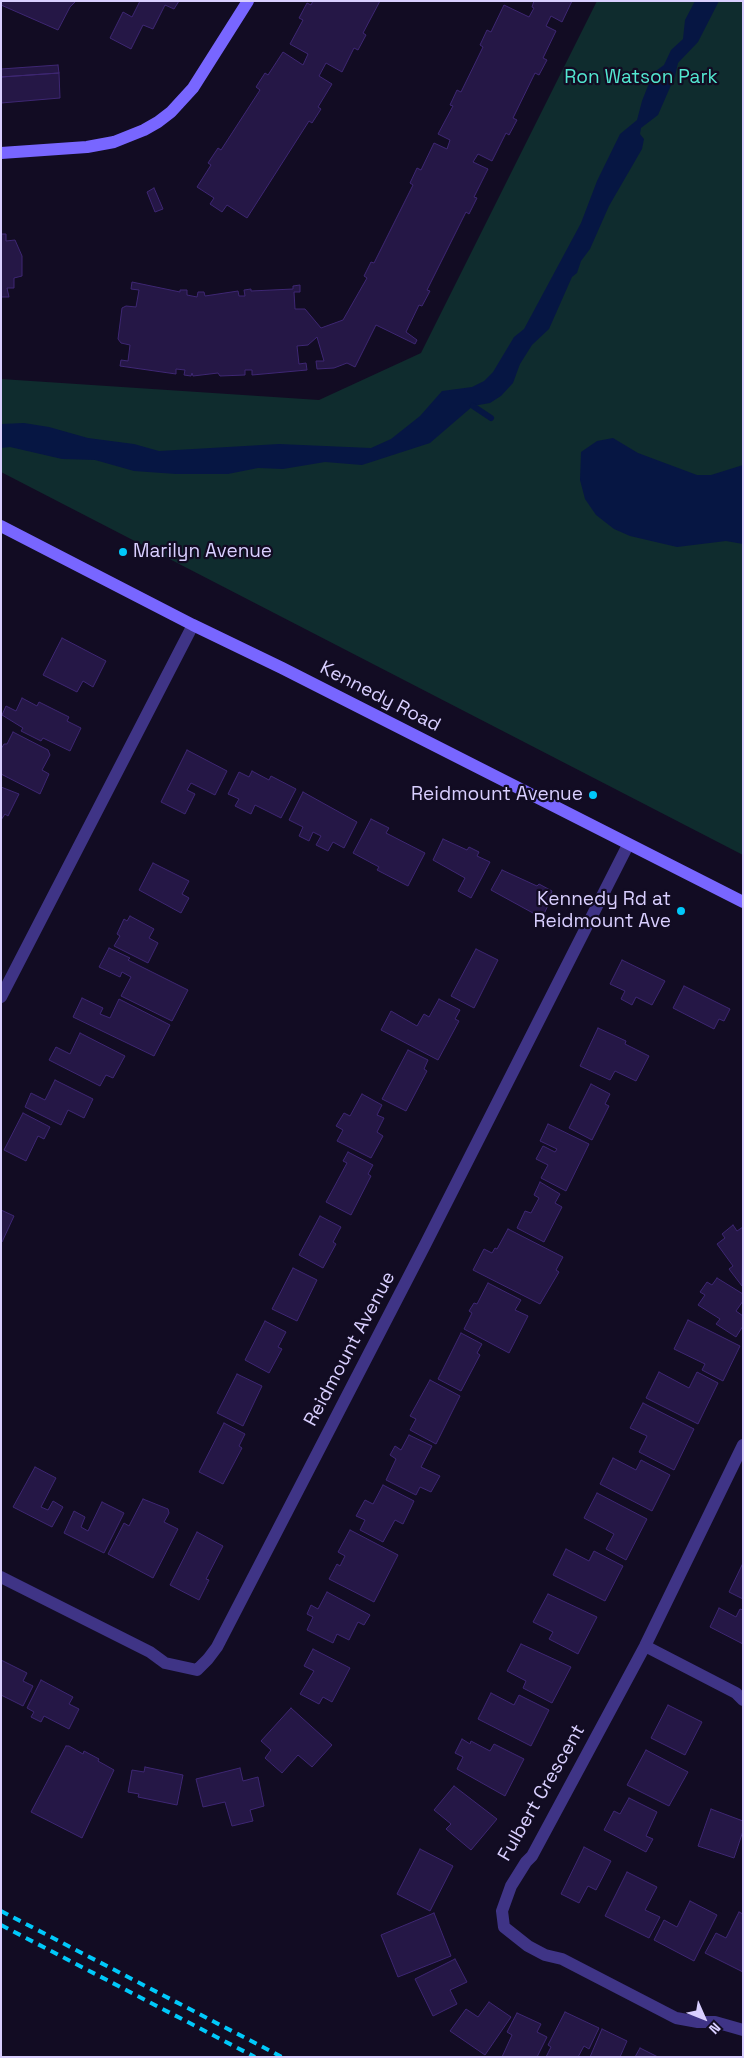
<!DOCTYPE html>
<style>
body{margin:0}
#map{position:relative;width:744px;height:2058px;overflow:hidden;background:#120c23;font-family:"Space Grotesk",sans-serif}
canvas{display:block}
.frame{position:absolute;inset:0;border:2px solid #d9cfff;pointer-events:none}
.north{position:absolute;left:679px;top:1993px;width:50px;height:50px;-webkit-text-stroke:4px #120c23;paint-order:stroke;rotate:134deg;font-size:14px;font-weight:700;line-height:20px;text-align:center;color:#d9cfff}
.north::after{content:'';display:block;margin:auto;width:18px;height:22px;background:#d9cfff;clip-path:polygon(50% 0,100% 100%,50% 72%,0 100%)}
</style>
<div id="map">
<canvas width="744" height="2058"></canvas>
<div class="frame"></div>
<div class="north">N</div>
</div>
<script>
const context = document.querySelector('canvas').getContext('2d');
context.lineJoin = 'round';
function fillPath(path, color) { context.fillStyle = color; context.fill(path, 'evenodd'); }
const shape = rows => new Path2D(rows.map(r => 'M' + r).join(''));
function strokePath(path, color, width, dash) { context.strokeStyle = color; context.lineWidth = width; context.lineCap = dash ? 'butt' : 'round'; context.setLineDash(dash || []); context.stroke(path); }
function write(font, color, halo, rows, align = 'center') {
  context.font = font + ' "Space Grotesk",sans-serif'; context.lineWidth = 4.5; context.setLineDash([]); context.textBaseline = 'middle'; context.strokeStyle = halo; context.fillStyle = color; for (const [text, x, y, turn = 0] of rows) {
    context.save(); context.translate(x, y); context.rotate((+turn || 0) * Math.PI / 180); context.textAlign = isNaN(turn) ? turn : align; if (halo) context.strokeText(text, 0, 0); context.fillText(text, 0, 0); context.restore();
  }
}
fillPath(shape([
 [597,1,743,1,743,855,1,472,1,379,319,400,421,353]
]), '#0f2c2e');
fillPath(shape([
 [695,1,719,1,698,42,678,63,675,76,658,115,641,128,640,134,644,139,642,149,609,206,590,249,581,261,577,273,572,277,549,329,532,345,520,364,513,383,501,396,490,403,473,406,430,443,362,465,325,462,283,469,258,468,228,474,176,474,134,471,95,460,62,459,10,447,1,448,1,424,24,423,49,427,88,438,134,444,159,451,279,444,371,448,391,439,420,416,442,391,472,387,484,381,493,372,514,337,524,329,581,223,597,181,620,134,637,120,642,101,653,73,664,65,671,50,683,39,685,20],
 [613,438,638,453,697,475,711,475,743,465,743,544,726,541,677,547,630,536,614,529,596,515,585,499,580,480,581,452,597,441]
]), '#061643');
strokePath(shape([
 [473,406,491,418]
]), '#061643', 6);
const building = shape([
 [1,1,76,1,70,7,58,30,1,5,1,1],
 [140,1,179,1,174,9,165,5,153,29,143,25,131,49,110,38,123,12,132,17,140,1],
 [313,1,380,1,363,33,366,35,358,50,354,48,342,72,326,63,319,76,332,84,318,107,321,109,312,123,309,121,247,218,227,205,222,212,210,204,214,198,197,187,211,165,208,163,218,148,221,150,260,90,256,87,265,73,268,75,283,52,303,65,308,54,290,44,303,20,299,18,307,3,311,5,313,1],
 [534,1,572,1,562,22,551,16,546,26,556,31,543,58,547,60,539,75,535,73,513,118,517,120,509,135,506,133,492,161,478,154,473,162,488,169,474,197,477,198,469,214,466,212,427,290,430,291,422,306,419,305,406,332,417,340,415,344,376,325,355,367,347,363,334,368,317,369,316,361,324,361,317,337,308,345,297,346,299,364,306,363,307,370,252,375,252,370,245,370,245,375,220,376,218,373,193,376,192,373,191,376,184,375,185,370,176,369,176,374,120,366,121,360,128,361,130,345,121,343,118,339,122,308,126,306,136,307,139,290,131,289,132,282,180,292,180,290,187,290,187,295,197,297,198,292,204,292,205,296,238,291,239,296,245,296,244,290,251,289,251,291,293,289,293,286,300,285,300,292,294,292,295,309,305,309,321,328,343,320,367,278,364,276,371,262,374,263,413,185,410,183,417,168,421,170,434,143,447,149,450,140,438,134,453,106,450,105,457,90,461,92,483,47,480,45,487,30,491,32,504,5,529,17,534,8,532,7,534,1],
 [58,65,59,73,1,77,1,69,58,65],
 [59,73,60,98,1,103,1,77,59,73],
 [154,188,163,209,155,212,147,192,154,188],
 [1,234,6,234,6,241,15,240,22,256,22,276,14,278,14,288,7,288,9,297,1,297,1,234],
 [62,638,106,661,93,687,83,681,77,692,43,675,62,638],
 [22,698,37,706,39,702,69,717,67,721,81,728,70,751,43,738,41,741,21,731,23,728,2,715,6,706,16,711,22,698],
 [13,732,48,750,50,755,42,770,49,774,40,794,1,774,1,749,4,744,7,744,13,732],
 [187,750,227,771,215,795,191,783,187,790,195,794,185,814,161,802,187,750],
 [252,771,269,780,271,776,296,789,281,818,255,805,251,814,235,806,239,799,228,794,239,772,249,777,252,771],
 [1,787,19,794,8,816,5,814,1,820,1,787],
 [303,792,357,822,344,848,333,842,328,851,316,845,321,836,313,832,309,841,299,836,303,827,289,820,303,792],
 [371,819,389,828,386,833,425,853,408,886,377,870,379,867,353,853,371,819],
 [443,839,467,850,469,847,479,852,477,856,490,862,471,898,458,891,465,878,433,860,443,839],
 [153,863,189,881,182,894,189,898,181,913,139,890,153,863],
 [502,870,537,886,539,884,552,891,551,894,553,895,542,918,491,890,502,870],
 [130,916,154,929,149,938,158,943,148,963,114,946,120,936,117,934,124,919,127,921,130,916],
 [109,948,130,958,128,960,188,990,172,1021,121,996,131,977,122,972,120,977,99,967,109,948],
 [476,949,498,960,474,1008,451,996,476,949],
 [622,960,665,981,652,1005,636,997,632,1005,621,999,625,991,610,984,622,960],
 [684,986,730,1009,724,1021,719,1019,714,1029,673,1008,684,986],
 [82,998,103,1008,100,1014,110,1018,119,999,170,1025,154,1056,73,1017,82,998],
 [439,999,460,1010,455,1019,459,1021,438,1060,381,1030,391,1011,417,1026,424,1014,429,1017,439,999],
 [598,1028,626,1041,625,1044,649,1056,636,1081,615,1071,610,1080,580,1066,598,1028],
 [80,1033,125,1056,113,1078,106,1075,100,1086,49,1060,56,1047,70,1054,80,1033],
 [408,1050,428,1060,424,1069,427,1071,406,1111,382,1099,408,1050],
 [55,1080,93,1099,84,1118,68,1110,61,1125,25,1107,31,1093,45,1100,55,1080],
 [591,1084,610,1094,605,1104,609,1106,592,1140,569,1128,591,1084],
 [362,1094,382,1105,377,1115,384,1118,377,1132,383,1136,371,1158,337,1141,343,1130,336,1126,344,1113,350,1116,362,1094],
 [23,1113,50,1127,44,1139,38,1136,26,1161,4,1150,23,1113],
 [548,1124,589,1144,566,1191,541,1178,548,1165,536,1159,543,1146,555,1152,557,1149,540,1141,548,1124],
 [348,1152,373,1165,368,1174,371,1176,351,1215,326,1202,347,1163,343,1161,348,1152],
 [540,1182,560,1194,555,1203,562,1207,544,1242,517,1228,525,1211,531,1213,539,1198,534,1195,540,1182],
 [1,1210,14,1216,2,1242,1,1242,1,1210],
 [320,1216,341,1227,333,1242,336,1244,323,1268,299,1255,320,1216],
 [733,1225,737,1231,743,1227,742,1286,729,1269,733,1266,717,1244,725,1238,722,1234,733,1225],
 [508,1229,563,1257,556,1270,559,1272,540,1304,473,1270,484,1249,492,1253,495,1248,497,1249,508,1229],
 [293,1268,317,1280,297,1321,272,1309,293,1268],
 [717,1278,743,1294,743,1301,736,1311,743,1316,743,1326,736,1337,716,1324,720,1319,698,1305,705,1295,700,1292,707,1282,712,1285,717,1278],
 [488,1283,521,1300,515,1310,528,1316,509,1353,464,1329,472,1313,469,1311,474,1303,477,1304,488,1283],
 [688,1320,740,1346,723,1381,702,1370,705,1364,674,1349,688,1320],
 [265,1321,286,1332,278,1347,282,1349,269,1373,245,1360,265,1321],
 [461,1333,482,1344,477,1353,480,1355,461,1391,438,1379,461,1333],
 [659,1372,689,1388,697,1372,718,1383,698,1424,646,1398,659,1372],
 [237,1374,262,1386,243,1426,217,1413,237,1374],
 [430,1380,460,1396,436,1444,410,1430,416,1419,410,1416,430,1380],
 [643,1403,694,1429,674,1470,639,1452,647,1436,630,1428,643,1403],
 [224,1423,245,1434,239,1446,242,1448,223,1484,199,1472,224,1423],
 [409,1435,432,1446,421,1467,440,1476,431,1492,420,1487,416,1495,386,1480,396,1459,390,1455,395,1446,401,1450,409,1435],
 [613,1458,636,1470,641,1460,670,1475,652,1511,600,1484,613,1458],
 [35,1467,56,1478,41,1507,48,1510,53,1501,63,1507,52,1527,13,1507,35,1467],
 [383,1485,414,1501,403,1524,395,1520,383,1542,360,1530,365,1520,356,1516,365,1500,373,1504,383,1485],
 [597,1493,647,1519,626,1560,606,1549,614,1534,584,1518,597,1493],
 [143,1499,168,1509,169,1513,164,1522,178,1529,153,1578,108,1554,124,1523,129,1526,143,1499],
 [102,1502,124,1513,104,1553,64,1533,74,1511,85,1517,81,1527,88,1531,102,1502],
 [350,1530,398,1555,374,1602,329,1579,337,1564,340,1566,345,1556,338,1552,350,1530],
 [197,1532,223,1546,206,1579,209,1580,199,1600,170,1585,197,1532],
 [566,1549,589,1561,594,1551,623,1566,605,1601,553,1575,566,1549],
 [743,1563,743,1599,729,1592,743,1563],
 [327,1592,370,1615,364,1625,358,1622,349,1640,337,1634,333,1643,307,1630,313,1617,307,1614,311,1605,318,1609,327,1592],
 [548,1594,597,1617,578,1654,549,1639,553,1632,533,1622,548,1594],
 [719,1608,736,1617,740,1609,743,1610,743,1644,710,1627,719,1608],
 [521,1644,571,1667,552,1703,523,1688,526,1681,507,1671,521,1644],
 [313,1649,350,1668,332,1702,323,1697,319,1704,300,1694,314,1671,304,1666,313,1649],
 [1,1660,27,1673,23,1681,33,1686,23,1706,1,1695,1,1660],
 [41,1680,73,1697,69,1704,79,1709,69,1729,44,1716,41,1722,31,1717,34,1712,27,1708,41,1680],
 [491,1693,514,1705,519,1695,549,1710,531,1746,478,1719,491,1693],
 [668,1705,702,1722,685,1755,651,1738,668,1705],
 [291,1708,332,1745,312,1767,298,1755,282,1773,265,1758,271,1750,261,1741,291,1708],
 [462,1739,470,1744,471,1741,490,1751,494,1744,524,1759,505,1796,457,1769,463,1757,455,1753,462,1739],
 [66,1746,69,1746,83,1754,84,1751,99,1759,98,1761,114,1770,82,1838,31,1812,66,1746],
 [646,1750,688,1772,669,1806,627,1785,646,1750],
 [145,1767,183,1775,177,1805,138,1797,139,1794,128,1792,132,1770,144,1772,145,1767],
 [240,1768,243,1781,258,1777,264,1806,250,1810,253,1821,232,1826,225,1802,203,1807,196,1779,240,1768],
 [454,1786,497,1819,471,1850,446,1829,451,1824,434,1810,454,1786],
 [629,1798,657,1812,646,1836,653,1839,646,1852,604,1830,614,1811,620,1814,629,1798],
 [711,1809,743,1821,743,1831,734,1858,698,1846,711,1809],
 [584,1847,611,1861,596,1890,588,1886,579,1903,561,1894,584,1847],
 [420,1849,453,1866,430,1911,397,1894,420,1849],
 [627,1872,657,1887,645,1910,660,1917,649,1938,605,1916,627,1872],
 [690,1901,717,1915,694,1961,654,1940,664,1920,677,1927,690,1901],
 [739,1912,743,1914,743,1972,705,1953,716,1933,726,1938,739,1912],
 [434,1913,451,1956,398,1977,381,1935,434,1913],
 [455,1959,467,1982,450,1990,457,2004,433,2016,415,1979,455,1959],
 [489,2002,511,2017,485,2055,450,2031,466,2009,478,2017,489,2002],
 [565,2012,599,2028,589,2049,584,2046,578,2057,546,2057,551,2047,548,2045,565,2012],
 [517,2013,541,2024,537,2032,547,2037,537,2057,502,2057,512,2035,507,2032,517,2013],
 [602,2029,627,2041,620,2057,590,2057,602,2029],
 [640,2048,658,2057,635,2057,640,2048]
]);
fillPath(building, '#251746');
strokePath(building, '#3e2773', 1);
strokePath(shape([
 [1,997,193,625],
 [743,1445,645,1646,532,1856,526,1862,511,1886,502,1911,504,1927,528,1946,545,1955,562,1959,676,2018,698,2022,715,2022,743,2030],
 [1,1577,150,1652,165,1663,197,1670,208,1659,217,1647,425,1245,628,845],
 [645,1646,736,1693,743,1700]
]), '#3f3486', 12);
strokePath(shape([
 [1,153,87,147,114,142,144,130,158,122,171,112,193,88,248,1],
 [1,526,193,625,282,668,743,902]
]), '#7866ff', 12);
strokePath(shape([
 [1,1911,282,2057],
 [1,1925,255,2057]
]), '#00c9fa', 4, [8, 6]);
for (const [x, y, r, color] of [
 [123,552,5,"#00c9fa"],
 [593,795,5,"#00c9fa"],
 [681,911,5,"#00c9fa"]
]) { const dot = new Path2D(); dot.arc(x, y, r, 0, 2 * Math.PI); context.fillStyle = color; context.fill(dot); strokePath(dot, '#120c23', 2); }
write('19px', '#53e7d0', '#120c23', [
 ["Ron Watson Park",641,78]
]);
write('19px', '#d9cfff', '#120c23', [
 ["Marilyn Avenue",133,552,"left"],
 ["Reidmount Avenue",583,795],
 ["Kennedy Rd at",671,900],
 ["Reidmount Ave",671,922]
], 'right');
write('19px', '#d9cfff', '#120c23', [
 ["Kennedy Road",380,697,27],
 ["Reidmount Avenue",350,1349,-62],
 ["Fulbert Crescent",542,1793,-60]
]);
</script>
